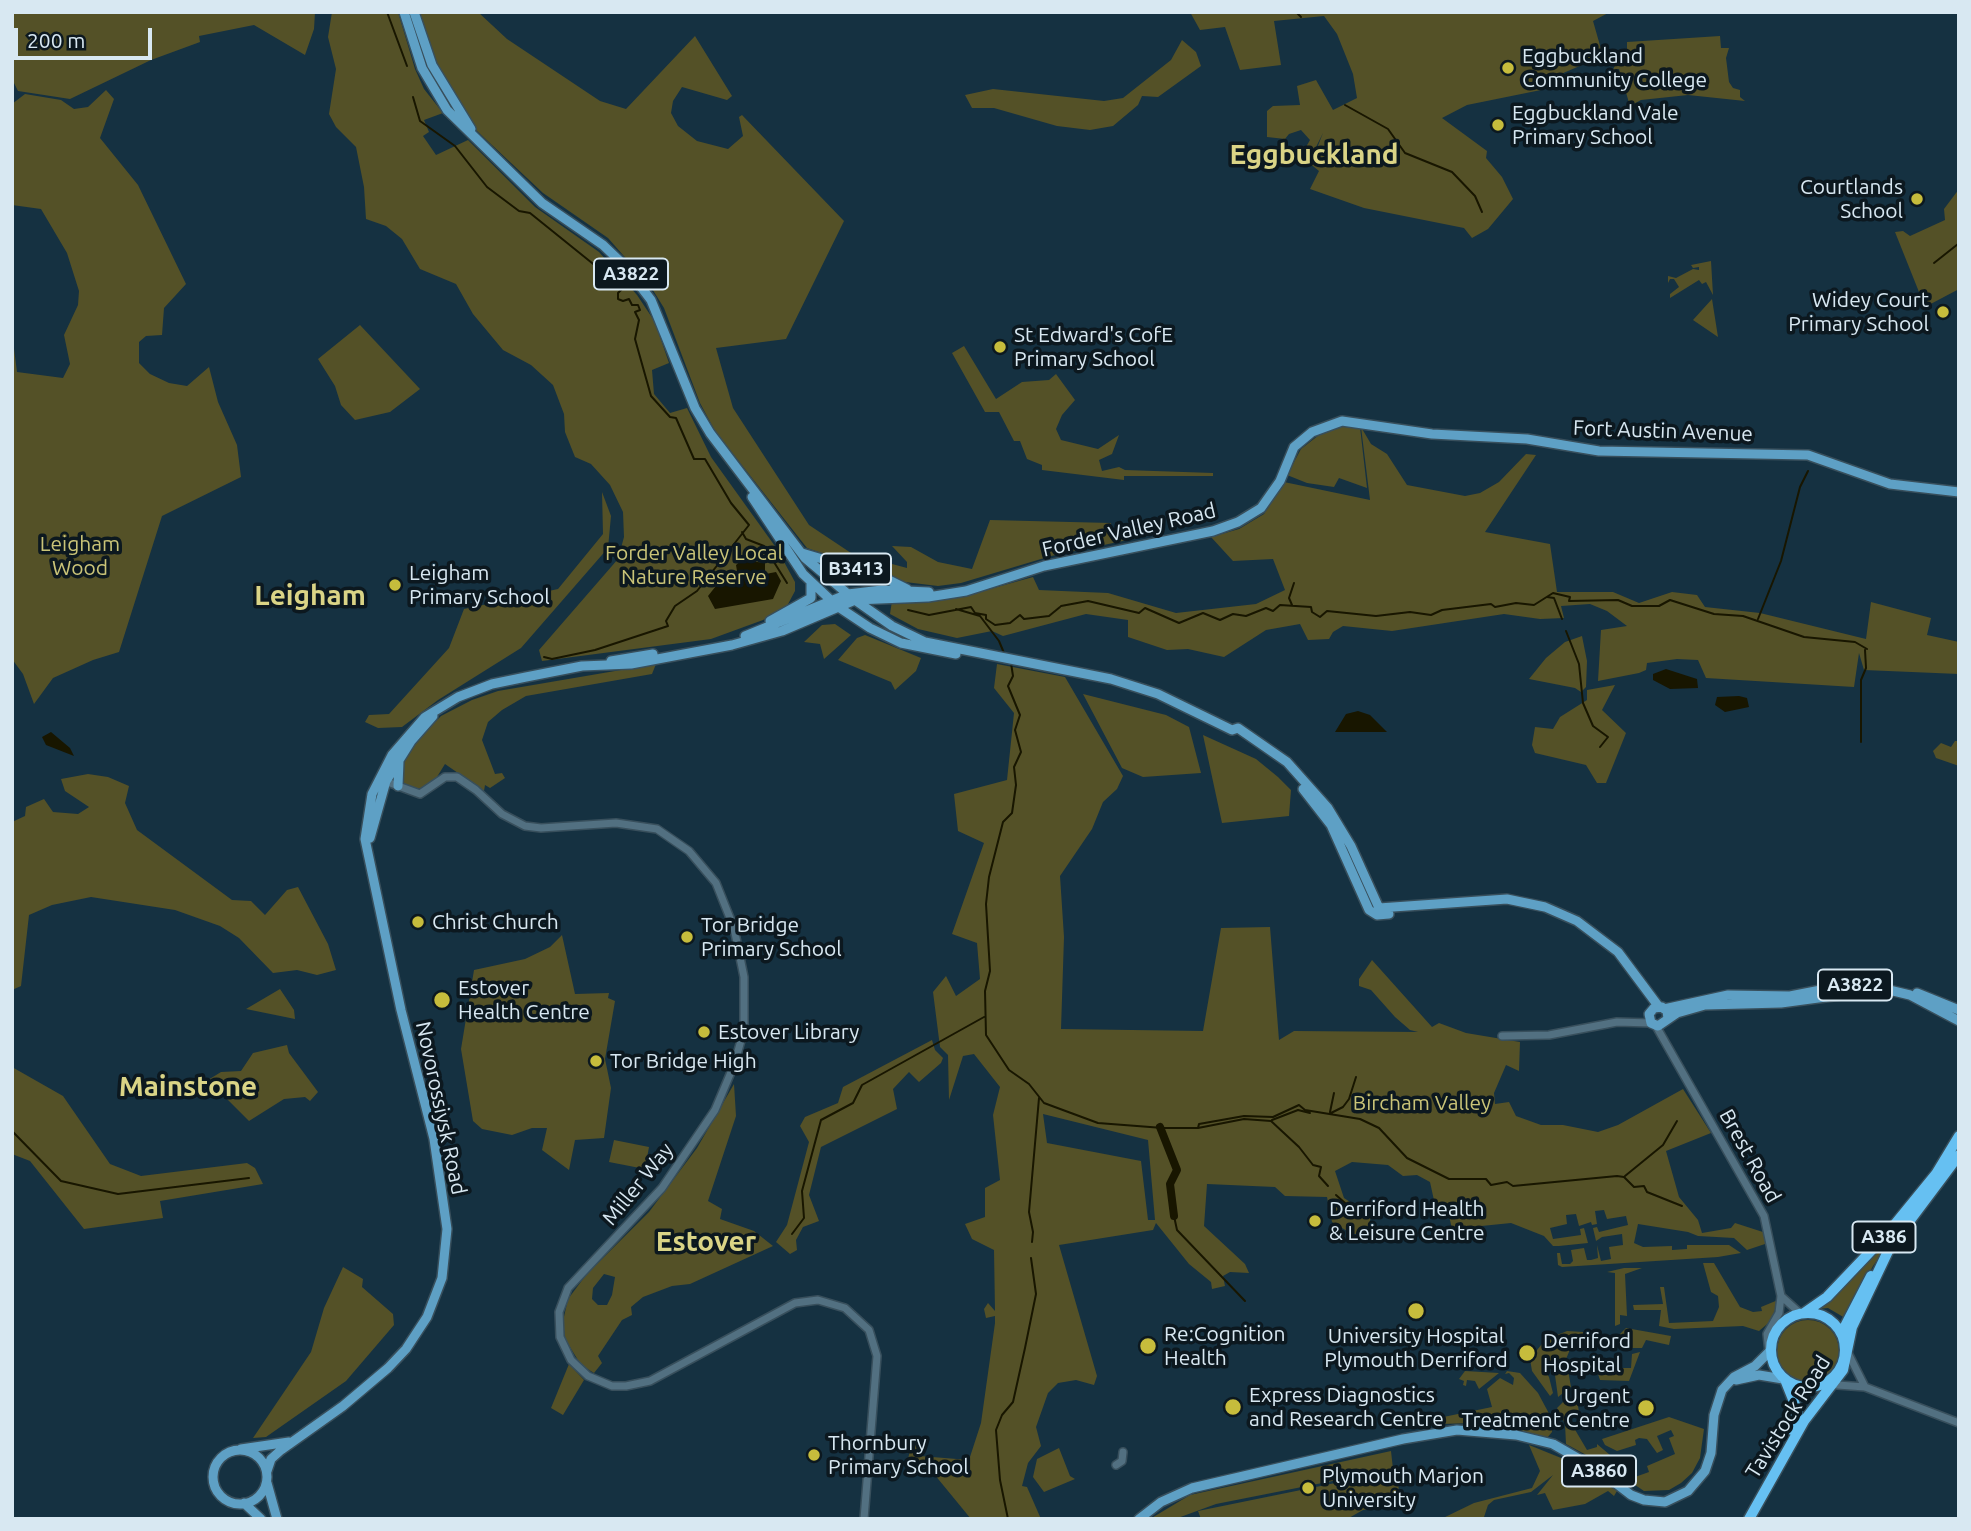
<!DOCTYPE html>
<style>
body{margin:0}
#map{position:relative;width:1971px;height:1531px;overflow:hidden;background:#153141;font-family:Ubuntu,sans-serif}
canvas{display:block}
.frame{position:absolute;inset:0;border:14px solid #d8e8f2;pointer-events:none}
.scale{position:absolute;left:14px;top:28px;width:138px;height:32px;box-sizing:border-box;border:4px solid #d8e8f2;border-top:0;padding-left:9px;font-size:21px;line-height:24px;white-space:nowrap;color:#d8e8f2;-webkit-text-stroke:5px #0c181f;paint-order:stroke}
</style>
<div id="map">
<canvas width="1971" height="1531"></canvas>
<div class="frame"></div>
<div class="scale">200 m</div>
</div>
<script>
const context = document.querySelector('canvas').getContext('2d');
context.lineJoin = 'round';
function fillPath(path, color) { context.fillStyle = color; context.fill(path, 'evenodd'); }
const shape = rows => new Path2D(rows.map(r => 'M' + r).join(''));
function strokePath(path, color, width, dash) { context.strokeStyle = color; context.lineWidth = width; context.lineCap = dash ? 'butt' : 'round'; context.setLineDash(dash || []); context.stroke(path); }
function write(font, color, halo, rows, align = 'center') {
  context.font = font + ' Ubuntu,sans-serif'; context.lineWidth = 7; context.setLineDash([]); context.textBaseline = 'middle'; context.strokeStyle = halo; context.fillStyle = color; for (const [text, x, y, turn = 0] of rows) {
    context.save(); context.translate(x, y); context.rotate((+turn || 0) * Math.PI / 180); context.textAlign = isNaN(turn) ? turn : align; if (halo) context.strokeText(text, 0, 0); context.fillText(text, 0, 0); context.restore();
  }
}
fillPath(shape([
 [12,12,315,12,314,29,305,55,254,25,199,36,200,42,151,60,70,99,18,91,12,79],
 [332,12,398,12,415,69,424,89,443,113,424,120,429,132,423,136,436,155,468,140,535,207,599,252,637,295,655,322,669,363,652,370,654,394,670,413,687,408,711,457,777,549,795,582,795,591,787,606,763,620,711,639,542,661,539,650,618,559,624,537,623,512,610,485,591,464,575,457,565,432,564,414,553,385,531,365,503,350,473,314,456,284,420,269,402,239,386,226,366,219,364,187,356,147,336,127,329,114,336,69,328,37],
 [418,12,478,12,507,39,600,101,626,109,695,36,732,96,727,100,682,87,673,101,671,113,678,126,697,141,728,149,743,136,739,117,742,115,844,221,786,339,716,348,733,408,809,525,851,553,907,568,907,562,892,546,911,547,938,562,972,569,990,520,1111,523,1111,534,1137,538,1051,556,961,583,938,586,905,582,807,548,715,431,700,403,664,308,651,287,608,238,543,193,477,131,434,64],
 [1190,12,1610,12,1593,21,1603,56,1547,80,1541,90,1467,105,1442,118,1487,151,1486,158,1502,177,1513,199,1488,229,1472,238,1464,228,1364,208,1310,189,1319,171,1303,158,1302,148,1315,153,1323,133,1314,151,1306,147,1310,140,1301,130,1289,134,1285,139,1267,137,1267,111,1273,106,1300,105,1297,86,1316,80,1333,110,1357,98,1353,74,1337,34,1324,16,1274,21,1281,65,1240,70,1225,27,1200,30],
 [1720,36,1721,48,1729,48,1726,58,1729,82,1733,88,1740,90,1740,97,1745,101,1688,95,1641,100,1630,106,1619,69,1613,70,1617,60,1627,57,1627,42],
 [1182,40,1196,52,1201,66,1158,97,1142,96,1138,105,1113,126,1090,130,1057,126,994,108,972,108,965,95,993,89,1104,101,1123,98,1171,60],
 [106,90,114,99,100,138,138,185,186,284,164,308,162,335,146,336,139,342,139,363,150,374,169,383,187,386,209,367,218,402,237,445,241,477,162,516,119,652,93,660,53,678,34,704,23,674,12,659,12,333,17,372,63,378,70,364,64,335,78,305,79,291,67,253,41,209,12,205,12,104,25,94,61,100,74,109,88,107],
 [1959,189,1959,289,1925,307,1895,232,1903,231,1910,236,1945,220,1944,209],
 [1711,261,1713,295,1706,282,1702,284,1699,280,1670,298,1670,294,1679,287,1674,279,1670,279,1668,283,1668,276,1676,278,1693,269,1699,270,1699,267,1693,268,1691,265],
 [1712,299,1718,337,1693,320],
 [360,325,420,389,390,412,355,420,341,405,335,386,318,359],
 [964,346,996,399,1022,382,1049,380,1056,374,1075,400,1062,415,1056,429,1061,440,1098,449,1119,435,1112,454,1099,460,1102,471,1119,467,1125,470,1213,473,1213,476,1124,476,1124,480,1042,470,1042,465,1027,459,1020,441,1014,441,999,412,985,412,952,353],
 [1338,427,1360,427,1367,488,1339,478,1334,487,1307,483,1287,475,1301,449,1319,435],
 [1361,427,1371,444,1387,454,1407,485,1465,496,1480,493,1499,482,1526,454,1536,455,1485,532,1550,544,1557,592,1613,592,1639,603,1672,592,1697,595,1705,607,1760,613,1866,639,1871,602,1931,618,1927,635,1959,642,1959,674,1864,670,1859,653,1854,687,1706,678,1698,660,1677,659,1647,663,1646,670,1639,673,1598,681,1601,630,1627,626,1607,611,1590,604,1561,606,1564,618,1540,619,1504,614,1392,631,1343,626,1333,632,1329,639,1308,640,1300,624,1266,630,1224,657,1188,649,1167,650,1128,637,1128,620,1086,614,1003,636,992,631,957,638,918,629,890,614,892,601,934,600,972,594,1033,577,1039,590,1108,593,1176,613,1256,604,1285,590,1273,559,1233,561,1211,537,1239,529,1264,514,1284,482,1370,500],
 [602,492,611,516,608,548,521,648,438,700,402,727,378,728,365,722,369,715,389,714,449,648,464,609,558,589,603,534],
 [835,624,851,635,824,659,820,644,804,642,822,625],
 [865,635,921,658,916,671,895,690,891,682,838,660,857,638],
 [1582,636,1587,661,1586,687,1581,692,1575,688,1529,679,1546,658,1565,642],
 [656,664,652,674,526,696,502,710,488,722,482,740,495,774,502,773,505,778,490,788,485,785,484,791,445,764,432,785,423,789,408,787,399,778,400,768,413,745,429,728,441,716,472,700,498,691],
 [997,664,1065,677,1123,776,1117,789,1103,802,1092,829,1060,876,1064,937,1061,1029,1203,1031,1221,928,1270,927,1279,1040,1294,1031,1418,1032,1410,1030,1395,1017,1371,990,1359,986,1359,979,1372,960,1432,1027,1439,1023,1466,1033,1520,1042,1519,1071,1506,1065,1494,1093,1495,1104,1509,1102,1516,1116,1541,1125,1563,1125,1598,1132,1618,1125,1683,1089,1711,1133,1666,1151,1679,1197,1698,1220,1702,1233,1731,1228,1735,1223,1766,1233,1768,1243,1747,1250,1734,1238,1698,1236,1688,1232,1638,1224,1634,1243,1643,1247,1672,1246,1672,1250,1687,1249,1687,1245,1729,1245,1741,1253,1718,1257,1562,1267,1558,1265,1557,1253,1560,1253,1562,1264,1570,1264,1573,1261,1571,1250,1584,1248,1587,1260,1591,1260,1598,1258,1597,1245,1601,1261,1611,1259,1609,1247,1623,1245,1622,1234,1602,1237,1596,1241,1593,1228,1597,1227,1599,1232,1628,1225,1626,1216,1607,1219,1604,1210,1595,1211,1597,1224,1592,1225,1591,1222,1579,1226,1576,1214,1566,1215,1567,1224,1550,1228,1553,1239,1581,1235,1580,1229,1584,1228,1588,1243,1559,1246,1553,1246,1544,1236,1511,1223,1452,1229,1447,1207,1435,1205,1430,1182,1417,1175,1403,1176,1388,1165,1352,1162,1335,1171,1344,1198,1371,1216,1367,1234,1352,1234,1332,1222,1327,1197,1285,1196,1275,1187,1207,1184,1204,1226,1245,1264,1249,1273,1230,1272,1223,1276,1225,1286,1212,1289,1211,1282,1189,1264,1156,1223,1153,1230,1059,1245,1097,1376,1094,1385,1076,1380,1058,1383,1048,1393,1036,1427,1041,1446,1028,1463,1022,1486,1027,1487,1041,1519,971,1519,925,1463,908,1459,913,1438,919,1439,920,1456,969,1460,981,1423,995,1323,995,1316,986,1318,984,1309,988,1303,995,1311,994,1250,972,1239,965,1224,985,1217,985,1188,1000,1180,993,1115,1000,1087,974,1054,963,1056,949,1100,948,1055,940,1047,933,992,946,976,956,996,980,979,977,943,952,934,984,843,958,831,954,794,1007,780,1014,713,994,688],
 [1043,1114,1148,1140,1155,1220,1148,1220,1141,1161,1047,1143],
 [1615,685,1602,710,1626,733,1606,783,1597,783,1586,765,1535,753,1532,745,1535,727,1553,729,1560,717,1587,700,1587,690],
 [1083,694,1166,715,1189,727,1201,773,1143,777,1122,768],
 [1203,735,1256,759,1278,777,1291,790,1289,816,1222,823],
 [1955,741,1959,741,1959,766,1936,758,1933,751,1941,743,1951,747],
 [88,774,108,777,129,786,125,803,137,830,232,900,251,901,265,915,287,890,298,887,328,944,336,970,317,975,297,970,273,973,239,938,220,926,175,910,91,897,52,905,29,915,21,986,12,990,12,822,25,816,26,807,44,799,53,812,78,814,89,807,65,791,61,779],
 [562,935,575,994,609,993,608,998,615,1001,605,1059,611,1088,604,1138,575,1140,569,1170,542,1150,547,1128,532,1128,512,1135,482,1129,473,1121,461,1049,474,970,525,959,550,947],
 [280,989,294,1010,295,1019,246,1009],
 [932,1040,935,1050,943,1058,941,1063,919,1082,909,1072,893,1089,897,1109,821,1147,809,1195,819,1221,803,1227,796,1240,797,1250,790,1254,776,1242,787,1225,809,1142,800,1126,805,1117,838,1103,843,1087],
 [287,1045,289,1053,318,1092,310,1101,305,1097,284,1099,249,1121,208,1080,221,1072,241,1071,253,1053],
 [12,1067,63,1096,110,1164,141,1176,247,1163,255,1168,263,1184,160,1201,163,1218,84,1229,30,1161,12,1154],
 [734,1084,736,1116,708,1201,722,1209,720,1219,754,1231,773,1246,690,1284,672,1286,643,1297,631,1307,632,1315,622,1320,598,1356,602,1363,594,1373,581,1365,565,1339,563,1321,568,1299,586,1275,649,1212,697,1148],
 [604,1274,615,1277,612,1295,607,1305,598,1305,592,1299,593,1288],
 [614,1140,649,1147,645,1169,609,1162],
 [1905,1221,1873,1266,1845,1318,1828,1308,1818,1309,1839,1292],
 [1703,1263,1714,1263,1740,1307,1753,1312,1762,1311,1761,1307,1778,1300,1772,1320,1759,1331,1743,1326,1674,1329,1659,1326,1661,1310,1634,1310,1633,1305,1663,1304,1660,1287,1664,1287,1669,1323,1713,1321,1719,1307,1718,1296,1711,1292],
 [343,1267,363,1279,362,1287,393,1314,394,1325,346,1381,266,1437,253,1438,311,1352,324,1308],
 [1624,1268,1642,1268,1625,1274,1627,1316,1620,1315,1620,1324,1615,1326,1615,1273,1607,1272],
 '1777 1351a31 31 0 1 1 62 0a31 31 0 1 1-62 0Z',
 [1626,1328,1671,1336,1669,1345,1646,1340,1642,1348,1632,1348,1632,1344,1618,1336],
 [1567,1331,1583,1332,1583,1339,1574,1340,1566,1359,1571,1387,1558,1397,1554,1368,1552,1363,1545,1364,1542,1367,1549,1377,1553,1393,1550,1396,1532,1371,1530,1359,1545,1340],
 [1640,1352,1629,1381,1600,1380,1596,1368,1631,1368,1632,1354],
 [569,1364,584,1380,563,1415,551,1408],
 [1465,1371,1499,1373,1479,1389,1475,1381,1467,1380,1466,1386,1463,1385,1464,1381,1459,1379],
 [1507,1371,1520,1373,1538,1393,1553,1421,1552,1432,1547,1438,1474,1423,1407,1425,1404,1415,1410,1413,1419,1422,1492,1407,1487,1389,1500,1378,1513,1385,1514,1378,1509,1373,1505,1374],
 [1566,1399,1573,1399,1578,1406,1579,1412,1575,1410,1567,1416,1587,1450,1597,1447,1597,1444,1610,1455,1601,1463,1566,1444,1565,1424,1557,1408],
 [1669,1417,1704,1429,1700,1458,1692,1473,1681,1483,1669,1490,1644,1491,1604,1464,1606,1458,1615,1455,1615,1464,1635,1477,1649,1472,1647,1466,1675,1454,1669,1438,1674,1436,1671,1430,1657,1436,1663,1450,1657,1453,1647,1439,1639,1438,1635,1440,1636,1445,1617,1451,1605,1445,1602,1439],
 [1529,1445,1571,1462,1617,1491,1614,1496,1608,1491,1585,1504,1553,1510,1545,1493,1537,1495,1553,1475,1531,1492,1494,1500,1488,1505,1484,1517,1441,1519,1474,1503,1532,1488,1540,1471],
 [1059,1448,1070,1476,1075,1479,1044,1492,1033,1477,1037,1459],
 [1391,1451,1393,1469,1216,1504,1175,1519,1150,1519,1190,1495],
 [1399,1470,1398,1505,1363,1510,1347,1519,1201,1519,1198,1511]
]), '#545127');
fillPath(shape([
 [742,560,765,563,765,572,737,571,736,565],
 [727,572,755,576,776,572,781,581,773,599,715,609,708,596],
 [1666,669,1697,679,1698,688,1670,689,1653,680,1653,674],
 [1739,696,1747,698,1749,707,1725,712,1715,705,1717,697],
 [1358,711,1370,715,1387,732,1335,732,1346,714],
 [51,732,70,748,74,756,46,745,42,737]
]), '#181600');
strokePath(shape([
 [387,12,407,66],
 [1296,12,1301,17],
 [413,97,420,121,455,146,487,187,519,211,530,213,623,288,618,293,618,299,623,301,629,299,632,305,638,305,640,310,635,312,639,320,635,339,651,396,670,417,676,418,694,459,705,459,731,503,749,525,697,591,675,606,666,621,668,626,595,650,552,659,544,657],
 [1345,105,1388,129,1405,153,1452,172,1475,196,1482,212],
 [1934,263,1958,244],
 [742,532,746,539,764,546,787,583],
 [1547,597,1554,598,1562,619],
 [1292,605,1289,598,1294,583],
 [1061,606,1088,601,1139,613,1145,608,1179,623,1203,613,1220,620,1233,614,1246,616,1266,608,1273,611,1280,605,1311,607,1312,612,1320,617,1327,611,1376,616,1410,612,1431,615,1442,610,1491,604,1495,607,1516,603,1534,605,1553,593,1570,597,1569,601,1618,600,1632,606,1659,606,1670,600,1714,614,1743,616,1804,637,1855,642,1867,649],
 [956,609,980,616,999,641,1004,653],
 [908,610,929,615,971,607,975,613,986,615,986,619,995,625,1010,623,1020,615,1024,619,1049,616,1060,607],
 [1758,619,1781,561,1800,487,1808,471],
 [1566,631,1579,664,1583,703,1593,726,1608,737,1600,747],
 [1011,663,1013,676,1008,686,1020,715,1015,730,1021,752,1014,767,1016,785,1012,813,1003,822,989,877,986,904,990,971,985,991,986,1035,1009,1070,1029,1084,1044,1103,1098,1123,1163,1128,1198,1128,1199,1124,1244,1116,1273,1117,1299,1105,1305,1110,1360,1119,1379,1128,1407,1158,1449,1179,1486,1179,1491,1185,1507,1182,1513,1186,1617,1176,1624,1177,1634,1187,1644,1186,1647,1192,1682,1206],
 [1861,742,1861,680,1866,668,1865,650],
 [1330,1112,1334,1093],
 [1329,1114,1343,1107,1349,1099,1356,1077],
 [1272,1120,1298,1110,1310,1113],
 [1198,1128,1244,1119,1271,1121,1299,1147,1313,1165,1321,1167,1319,1176,1328,1186],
 [12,1131,61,1181,118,1194,249,1178],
 [1625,1176,1663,1145,1677,1121],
 [1336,1195,1345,1203],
 [1174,1216,1177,1230,1245,1301],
 [792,1234,804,1218,802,1191,821,1120,853,1103,862,1085,984,1017],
 [1032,1242,1033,1232,1029,1212,1039,1098],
 [1008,1519,1000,1480,996,1430,1002,1415,1013,1402,1025,1348,1036,1294,1031,1258]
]), '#181600', 2);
strokePath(shape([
 [1160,1127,1177,1170,1170,1184,1174,1216]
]), '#181600', 8);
const minor = shape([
 [382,780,420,794,445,777,457,777,476,790,502,814,525,826,541,828,616,823,657,829,689,851,716,883,734,928,744,977,744,1030,734,1065,715,1110,662,1188,568,1288,559,1312,560,1337,571,1360,588,1376,612,1386,626,1386,650,1381,795,1303,818,1300,845,1308,869,1330,877,1356,864,1519],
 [1656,1026,1764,1216,1781,1296,1779,1313,1767,1334,1769,1352],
 [1502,1036,1549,1035,1617,1022,1651,1023],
 [1781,1296,1801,1314],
 [1848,1353,1865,1387],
 [1824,1384,1865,1387,1959,1423],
 [1116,1465,1122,1461,1123,1452]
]);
const major = shape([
 [404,12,422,68,447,110,542,203,603,245,625,266,651,300,695,408,710,433,805,558,855,600,892,626,925,642,1111,679,1158,694,1232,730,1238,728,1287,762,1328,808,1351,846,1379,908,1507,899,1545,907,1577,921,1618,952,1659,1007],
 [414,12,432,65,471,129],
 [752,497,803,574,837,606,870,628,901,643,956,654],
 [802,553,883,577,907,589],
 [770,621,811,598,811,584],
 [745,636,848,594,882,590,929,592],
 [611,661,653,654],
 [398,786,399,761],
 [1303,789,1331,825,1369,910,1377,915,1389,914],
 [370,838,386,781,411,741,433,716],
 [1917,993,1959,1010],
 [1664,1009,1728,995,1790,996,1831,988,1880,984],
 [1668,1019,1667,1011,1662,1007,1654,1008,1649,1014,1651,1023,1658,1026,1677,1013,1705,1005,1781,1003,1885,989,1910,995,1959,1021],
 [1736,1380,1759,1375,1783,1379],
 [241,1449,289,1442],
 '213 1477a27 27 0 1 1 54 0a27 27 0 1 1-54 0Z',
 [267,1471,271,1459,281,1450,343,1406,388,1368,406,1349,427,1317,442,1278,447,1229,434,1139,401,1010,365,839,372,794,392,755,425,717,458,697,492,684,526,677,582,666,631,664,732,645,782,631,855,600,928,597,966,591,1044,566,1213,531,1238,522,1261,508,1280,481,1294,447,1312,432,1342,421,1432,434,1527,439,1599,451,1808,455,1890,484,1959,492],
 [267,1483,277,1519],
 [244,1503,261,1519],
 [1139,1519,1161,1502,1192,1488,1403,1439,1457,1430,1516,1435,1553,1444,1600,1471,1631,1495,1644,1500,1665,1502,1688,1491,1705,1471,1711,1453,1714,1415,1722,1390,1734,1377,1755,1366,1769,1352]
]);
const highway = shape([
 '1771 1350a37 37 0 1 1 74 0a37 37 0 1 1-74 0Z',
 [1804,1313,1827,1297,1887,1234,1936,1174,1959,1136],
 [1842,1332,1871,1276],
 [1786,1382,1798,1412,1792,1430],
 [1749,1519,1804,1421,1843,1370,1852,1327,1890,1247,1959,1155]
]);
strokePath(minor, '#384f5c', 10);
strokePath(major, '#384f5c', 12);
strokePath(highway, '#384f5c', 13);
strokePath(minor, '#527081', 7);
strokePath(major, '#5ea0c5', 9);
strokePath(highway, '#66c0f2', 10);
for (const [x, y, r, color] of [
 [1508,68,7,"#c6bc3c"],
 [1498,125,7,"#c6bc3c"],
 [1917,199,7,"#c6bc3c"],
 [1943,312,7,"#c6bc3c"],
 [1000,347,7,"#c6bc3c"],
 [395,585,7,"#c6bc3c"],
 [418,922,7,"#c6bc3c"],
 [687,937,7,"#c6bc3c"],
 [442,1000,9,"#c6bc3c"],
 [704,1032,7,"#c6bc3c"],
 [596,1061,7,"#c6bc3c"],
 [1315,1221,7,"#c6bc3c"],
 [1416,1311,9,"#c6bc3c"],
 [1148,1346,9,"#c6bc3c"],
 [1527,1353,9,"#c6bc3c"],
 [1233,1407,9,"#c6bc3c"],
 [1646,1408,9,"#c6bc3c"],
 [814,1455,7,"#c6bc3c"],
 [1308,1488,7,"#c6bc3c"]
]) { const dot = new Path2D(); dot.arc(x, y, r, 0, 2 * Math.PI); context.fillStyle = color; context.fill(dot); strokePath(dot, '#0c181f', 2.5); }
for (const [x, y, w] of [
 [631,274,74],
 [856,569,70],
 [1855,985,74],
 [1884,1237,63],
 [1599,1471,74]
]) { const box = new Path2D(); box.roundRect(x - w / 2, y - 15.5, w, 31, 5); context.fillStyle = '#0c181f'; context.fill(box); strokePath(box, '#d8e8f2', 2); }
write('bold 19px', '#d8e8f2', null, [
 ["A3822",631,274],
 ["B3413",856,569],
 ["A3822",1855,985],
 ["A386",1884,1237],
 ["A3860",1599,1471]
]);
write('21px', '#d8e8f2', '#0c181f', [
 ["Eggbuckland",1522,56],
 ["Community College",1522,80],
 ["Eggbuckland Vale",1512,113],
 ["Primary School",1512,137],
 ["Courtlands",1903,187,"right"],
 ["School",1903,211,"right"],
 ["Widey Court",1929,300,"right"],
 ["Primary School",1929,324,"right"],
 ["St Edward's CofE",1014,335],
 ["Primary School",1014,359],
 ["Leigham",409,573],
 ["Primary School",409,597],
 ["Christ Church",432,922],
 ["Tor Bridge",701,925],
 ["Primary School",701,949],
 ["Estover",458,988],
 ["Health Centre",458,1012],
 ["Estover Library",718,1032],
 ["Tor Bridge High",610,1061],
 ["Derriford Health",1329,1209],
 ["& Leisure Centre",1329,1233],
 ["Re:Cognition",1164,1334],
 ["Health",1164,1358],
 ["University Hospital",1416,1336,"center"],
 ["Plymouth Derriford",1416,1360,"center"],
 ["Derriford",1543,1341],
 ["Hospital",1543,1365],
 ["Express Diagnostics",1249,1395],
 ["and Research Centre",1249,1419],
 ["Urgent",1630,1396,"right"],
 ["Treatment Centre",1630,1420,"right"],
 ["Thornbury",828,1443],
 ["Primary School",828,1467],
 ["Plymouth Marjon",1322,1476],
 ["University",1322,1500]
], 'left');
write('21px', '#d8e8f2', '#0c181f', [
 ["Fort Austin Avenue",1663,431,2],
 ["Forder Valley Road",1129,530,-13],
 ["Novorossiysk Road",441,1108,78],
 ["Brest Road",1750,1156,61],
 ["Miller Way",638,1184,-51],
 ["Tavistock Road",1788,1417,-58]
]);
write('21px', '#cac478', '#0c181f', [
 ["Leigham",80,544],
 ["Wood",80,568],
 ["Forder Valley Local",694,553],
 ["Nature Reserve",694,577],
 ["Bircham Valley",1422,1103]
]);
write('bold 28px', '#dad486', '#0c181f', [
 ["Eggbuckland",1314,155],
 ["Leigham",310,596],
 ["Mainstone",188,1087],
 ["Estover",706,1242]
]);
</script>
